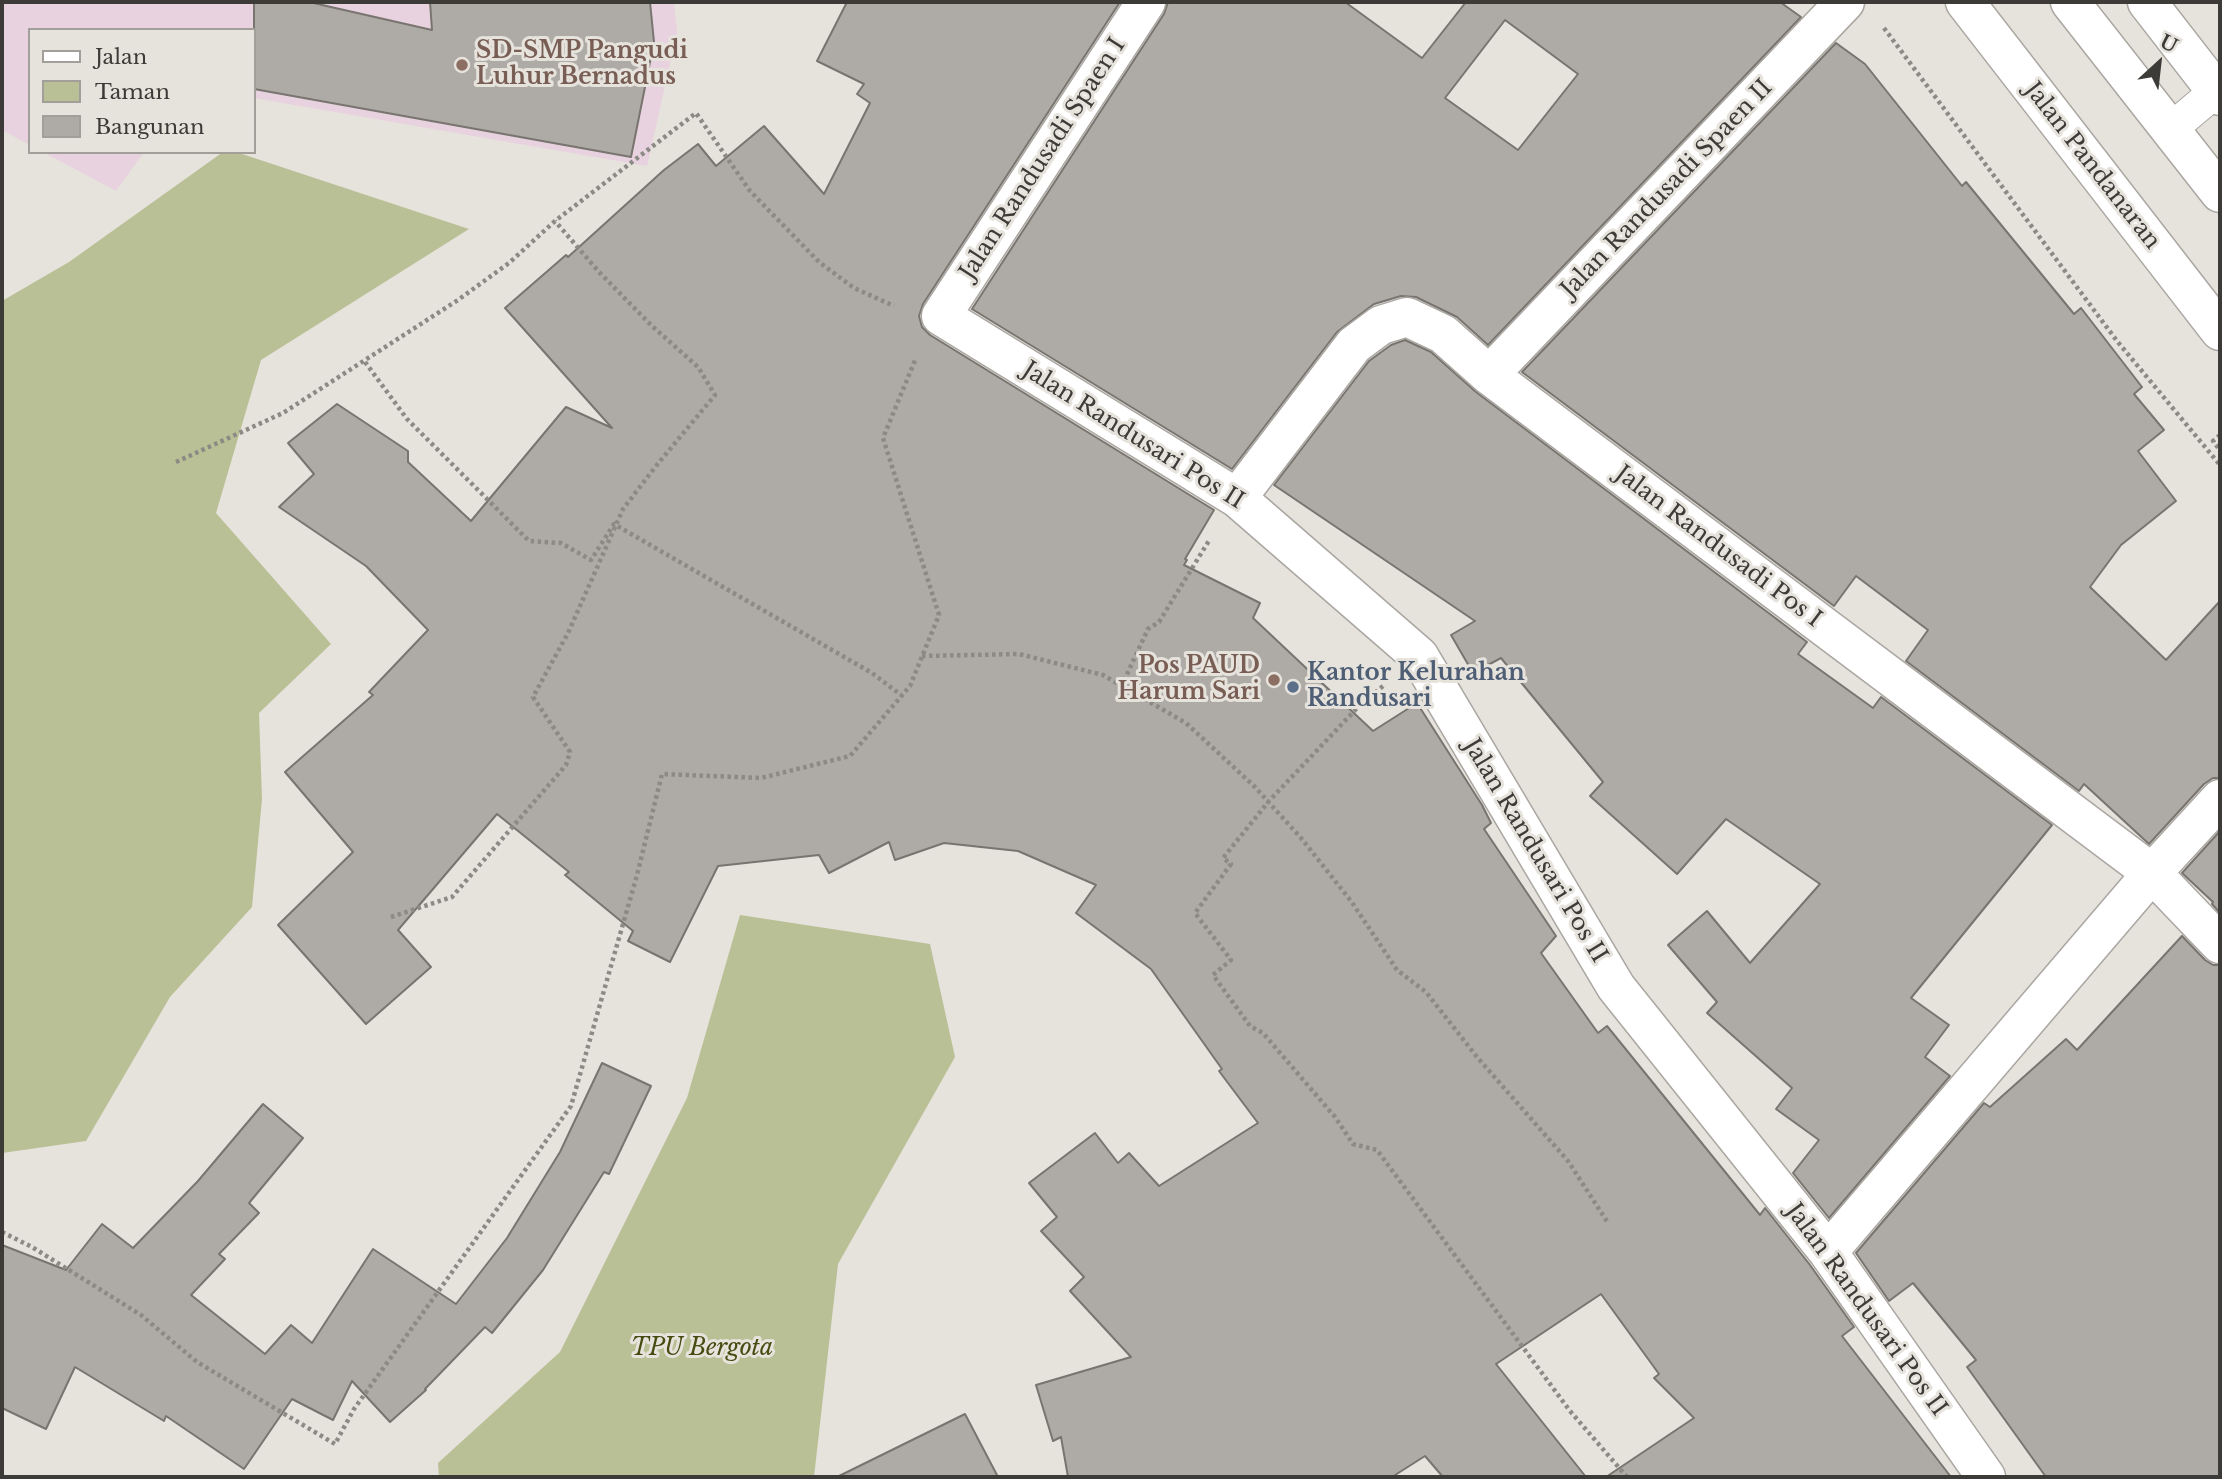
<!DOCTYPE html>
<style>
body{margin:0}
#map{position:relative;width:2222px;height:1479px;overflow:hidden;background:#e6e2dc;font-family:"Libre Baskerville",serif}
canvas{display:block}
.frame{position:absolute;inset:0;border:4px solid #3c3b38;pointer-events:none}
.legend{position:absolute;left:28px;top:28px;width:228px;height:126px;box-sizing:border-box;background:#e6e2dc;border:2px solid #a29f9a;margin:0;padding:9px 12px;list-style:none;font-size:21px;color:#3c3b38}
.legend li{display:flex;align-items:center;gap:14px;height:35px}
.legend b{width:35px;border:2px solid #a29f9a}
.north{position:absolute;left:2124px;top:28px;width:70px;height:70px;-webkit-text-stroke:5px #e6e2dc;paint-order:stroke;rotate:27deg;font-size:19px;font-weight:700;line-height:28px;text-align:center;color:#3c3b38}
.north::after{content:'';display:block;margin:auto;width:24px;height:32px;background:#3c3b38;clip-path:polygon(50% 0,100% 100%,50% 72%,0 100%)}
</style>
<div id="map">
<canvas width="2222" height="1479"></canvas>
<div class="frame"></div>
<ul class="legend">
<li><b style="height:9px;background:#fff"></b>Jalan</li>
<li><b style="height:19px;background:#bac095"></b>Taman</li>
<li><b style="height:19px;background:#aeaaa5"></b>Bangunan</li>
</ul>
<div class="north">U</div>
</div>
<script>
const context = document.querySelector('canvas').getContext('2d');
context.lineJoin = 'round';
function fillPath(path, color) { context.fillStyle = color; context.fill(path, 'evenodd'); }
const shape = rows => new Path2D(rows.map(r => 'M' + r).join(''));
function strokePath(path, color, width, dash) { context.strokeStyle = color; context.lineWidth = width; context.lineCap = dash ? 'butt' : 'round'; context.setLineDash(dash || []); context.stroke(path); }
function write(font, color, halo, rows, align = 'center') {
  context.font = font + ' "Libre Baskerville",serif'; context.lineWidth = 6; context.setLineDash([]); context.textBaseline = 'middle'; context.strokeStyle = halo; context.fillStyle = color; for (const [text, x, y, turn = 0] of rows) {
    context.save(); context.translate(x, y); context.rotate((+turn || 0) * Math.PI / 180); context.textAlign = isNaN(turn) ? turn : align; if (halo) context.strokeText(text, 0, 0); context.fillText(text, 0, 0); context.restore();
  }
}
fillPath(shape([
 [2,2,674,2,677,33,647,166,254,98,254,30,30,30,30,145,2,130],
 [43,152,144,152,116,191]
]), '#e8d2df');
fillPath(shape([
 [223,152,236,152,469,229,261,360,216,513,331,644,259,713,262,799,252,907,170,997,86,1141,2,1153,2,301,69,262],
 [740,915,930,944,955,1057,838,1264,814,1477,439,1477,438,1463,560,1352,687,1098]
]), '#bac095');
const building = shape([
 [254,2,309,2,432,30,430,2,650,2,654,42,631,157,254,89,254,2],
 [847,2,1120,2,923,304,919,316,922,327,930,335,1214,510,1185,559,1187,560,1184,565,1260,603,1253,618,1373,731,1417,703,1482,805,1491,823,1484,829,1556,936,1541,953,1598,1033,1607,1026,1760,1215,1765,1208,1810,1265,1854,1327,1842,1336,1951,1477,1606,1477,1694,1418,1654,1378,1659,1374,1601,1294,1496,1364,1586,1477,1443,1477,1425,1456,1392,1477,1068,1477,1061,1437,1053,1441,1036,1385,1131,1357,1070,1291,1084,1277,1041,1231,1057,1217,1029,1183,1095,1133,1118,1163,1129,1153,1159,1186,1258,1123,1219,1071,1222,1069,1151,969,1076,913,1096,885,1018,851,944,843,895,860,889,842,829,873,819,855,718,866,670,962,628,941,633,931,565,875,569,872,497,814,398,930,431,967,366,1024,278,925,353,852,285,772,373,695,369,692,428,630,366,566,279,507,314,474,288,443,337,404,408,451,408,462,471,521,566,407,612,428,505,308,566,255,568,257,664,170,698,144,716,166,764,126,824,194,870,103,857,94,864,84,817,61,847,2],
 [1168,2,1345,2,1422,58,1466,2,1780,2,1801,17,1488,345,1457,317,1416,297,1401,296,1374,304,1337,332,1232,469,972,309,1164,14,1168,2],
 [1505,20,1578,74,1518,150,1445,98,1505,20],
 [1836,43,1865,64,1962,186,1966,182,2074,314,2081,308,2142,387,2134,394,2164,430,2138,451,2176,501,2121,545,2090,587,2166,660,2220,601,2220,778,2213,778,2204,784,2149,844,2084,784,2079,791,1906,661,1928,630,1856,576,1834,606,1522,372,1836,43],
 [1405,340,1431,352,1476,392,1807,642,1798,654,1873,708,1881,697,2052,825,1911,998,1949,1025,1925,1057,1950,1076,1829,1218,1793,1173,1819,1140,1776,1109,1792,1088,1707,1013,1717,1002,1668,945,1707,911,1750,963,1820,884,1726,819,1677,874,1590,796,1603,782,1501,658,1473,673,1451,635,1475,621,1274,485,1369,361,1391,345,1405,340],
 [2220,831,2220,913,2212,904,2213,902,2182,873,2220,831],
 [2182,936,2205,960,2213,965,2220,965,2220,1477,2046,1477,1967,1367,1976,1360,1913,1283,1889,1301,1856,1253,1984,1103,1990,1107,2066,1039,2077,1050,2182,936],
 [602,1063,651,1086,609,1174,604,1172,543,1270,492,1333,485,1327,425,1389,426,1390,390,1422,352,1381,333,1420,292,1399,244,1469,166,1416,164,1421,75,1367,46,1429,2,1408,2,1245,66,1270,102,1224,133,1248,198,1181,263,1104,303,1138,249,1203,259,1213,219,1254,225,1259,191,1295,265,1354,291,1325,312,1343,373,1249,456,1304,507,1238,560,1152,602,1063],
 [965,1414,998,1477,837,1477,965,1414]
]);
fillPath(building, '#aeaaa5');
strokePath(building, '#78746f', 2);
const service = shape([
 [2171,129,2216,91,2220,84]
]);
const pedestrian = shape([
 [2147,2,2220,96]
]);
const minor = shape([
 [1146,2,941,316,1237,498,1419,656,1616,987,1828,1252,1986,1477],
 [1489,375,1845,2],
 [1237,498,1354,345,1381,325,1407,317,1443,334,1489,375,2152,873,2220,944],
 [1828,1252,2152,873,2220,799]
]);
const primary = shape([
 [1965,2,2220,331],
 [2070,2,2220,193]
]);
strokePath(service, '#aaa6a1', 34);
strokePath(pedestrian, '#aaa6a1', 41);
strokePath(minor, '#aaa6a1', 41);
strokePath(primary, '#aaa6a1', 41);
strokePath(shape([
 [1884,28,2117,341,2220,465],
 [365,362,407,419,529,541,561,543,591,560,614,524,872,673,901,695],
 [2220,435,2213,441,2220,450],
 [176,462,283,413,458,300,509,263,555,221,696,113,750,191,819,262,854,288,894,306],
 [922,656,1019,654,1103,675,1186,723,1254,786,1301,838,1351,901,1397,970,1426,992,1477,1057,1568,1161,1608,1223],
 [1383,686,1358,707,1269,801,1223,858,1231,864,1195,913,1231,960,1213,975,1250,1026,1263,1033,1335,1117,1353,1144,1377,1150,1570,1411,1627,1477],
 [1121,687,1148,629,1159,622,1210,539],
 [391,917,452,897,566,765,570,752,533,697,568,633,623,509,656,466,715,395,698,367,652,326,599,272,555,221],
 [2,1232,32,1247,141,1315,197,1362,335,1444,354,1409,571,1106,637,875,662,774,761,778,850,756,910,686,939,615,883,438,916,358]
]), '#8c8a85', 4.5, [3.5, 3.5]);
strokePath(service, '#fff', 32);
strokePath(pedestrian, '#fff', 38);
strokePath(minor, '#fff', 38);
strokePath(primary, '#fff', 38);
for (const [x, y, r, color] of [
 [462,65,7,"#8d6e63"],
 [1274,680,7,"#8d6e63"],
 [1293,687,7,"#5c6f8a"]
]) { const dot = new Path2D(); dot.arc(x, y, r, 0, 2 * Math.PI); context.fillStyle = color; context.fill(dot); strokePath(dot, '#e6e2dc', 2.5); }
write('bold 23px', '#785e54', '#e6e2dc', [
 ["SD-SMP Pangudi",476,52],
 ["Luhur Bernadus",476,78],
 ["Pos PAUD",1260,667,"right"],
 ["Harum Sari",1260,693,"right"]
], 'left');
write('23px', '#3c3b38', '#e6e2dc', [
 ["Jalan Randusadi Spaen I",1043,159,-57],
 ["Jalan Pandanaran",2092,166,52],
 ["Jalan Randusadi Spaen II",1667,189,-46],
 ["Jalan Randusari Pos II",1133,436,32],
 ["Jalan Randusadi Pos I",1718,547,37],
 ["Jalan Randusari Pos II",1535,851,59],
 ["Jalan Randusari Pos II",1866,1310,54]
]);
write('bold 23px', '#4e5e75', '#e6e2dc', [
 ["Kantor Kelurahan",1307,674],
 ["Randusari",1307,700]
], 'left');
write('italic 23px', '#464b10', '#e6e2dc', [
 ["TPU Bergota",702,1349]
]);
</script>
